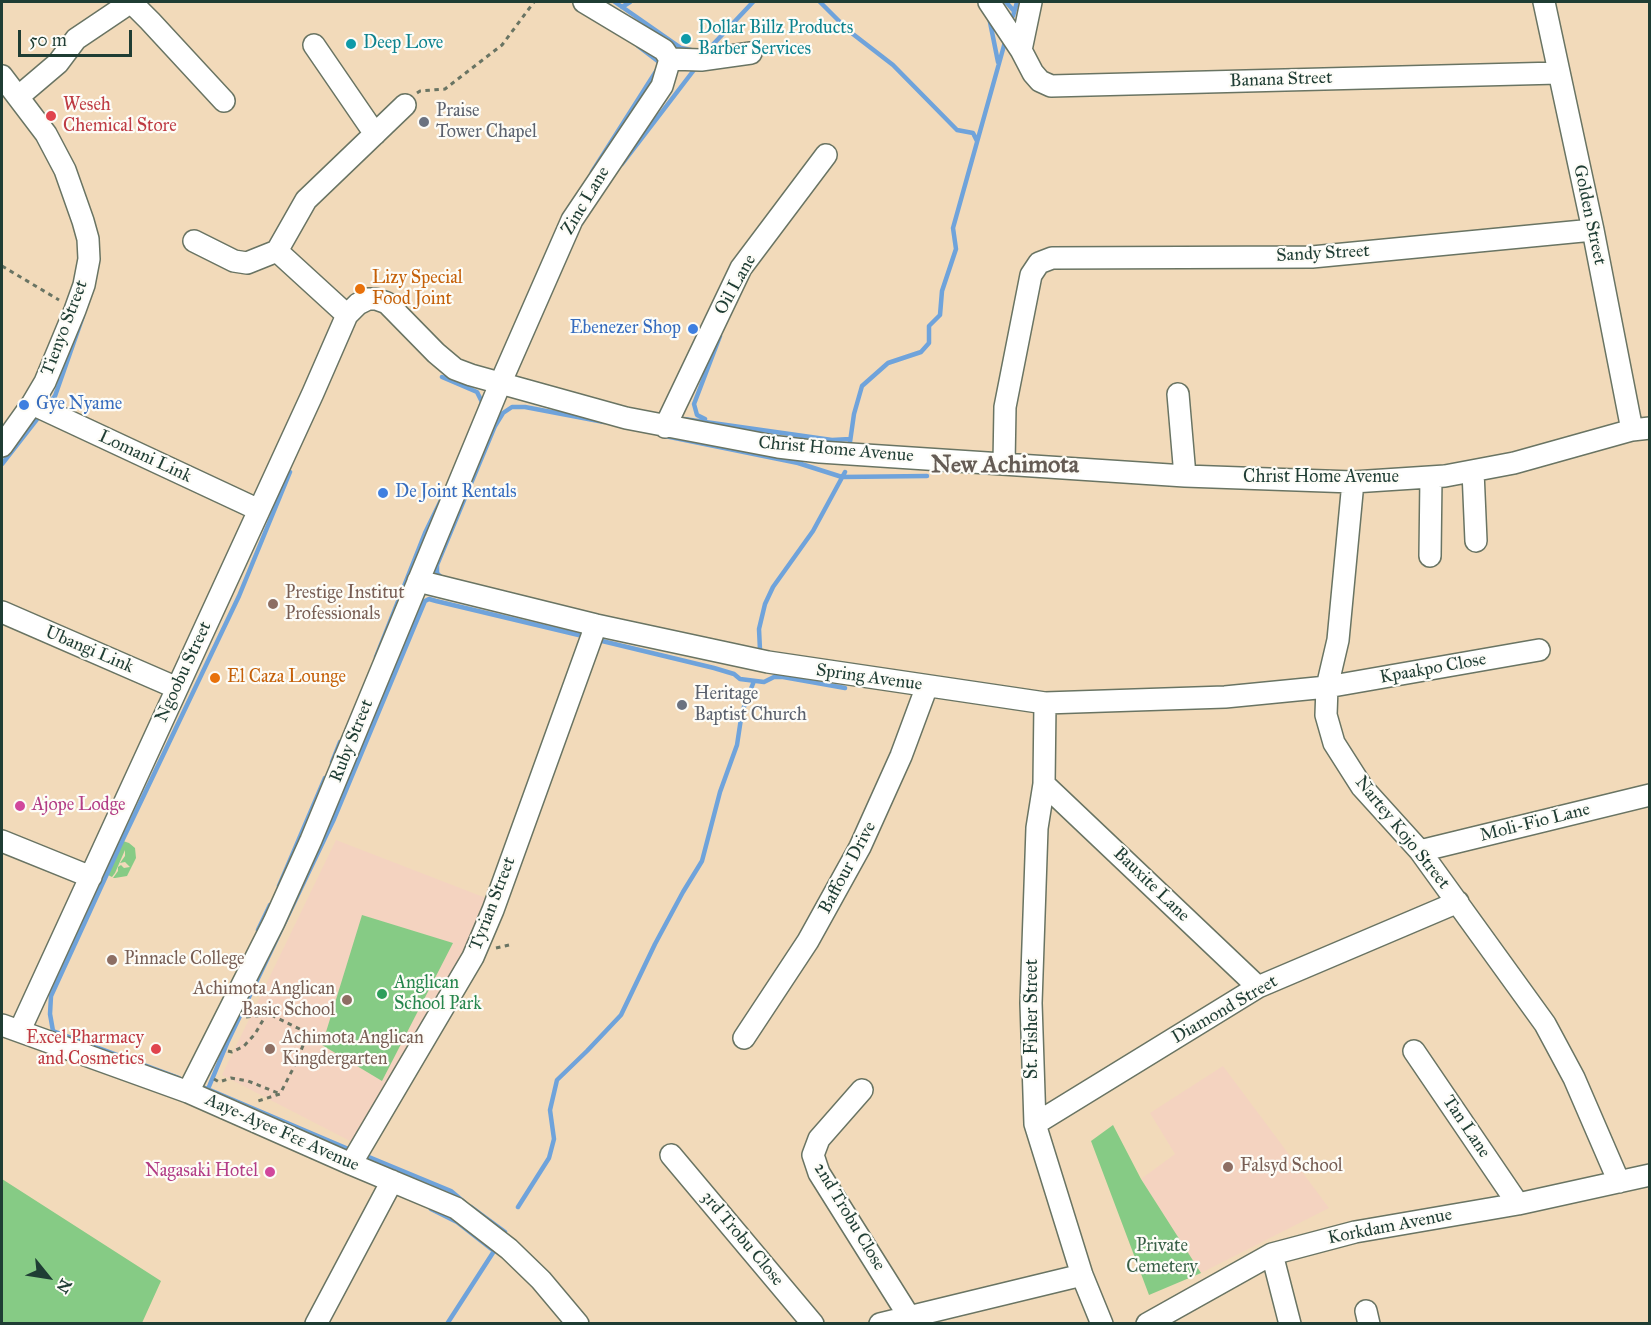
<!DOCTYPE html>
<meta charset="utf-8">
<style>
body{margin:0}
#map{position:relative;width:1651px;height:1325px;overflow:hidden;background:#f2daba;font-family:"IM FELL Great Primer",serif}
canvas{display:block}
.frame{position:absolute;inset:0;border:3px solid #1f3d34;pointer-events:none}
.north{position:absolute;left:18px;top:1247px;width:60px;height:60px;-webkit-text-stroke:4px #fdfcf7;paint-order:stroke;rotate:120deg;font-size:16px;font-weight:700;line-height:24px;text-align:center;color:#1f3d34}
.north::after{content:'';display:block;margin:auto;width:21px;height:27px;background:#1f3d34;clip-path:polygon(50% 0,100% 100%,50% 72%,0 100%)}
.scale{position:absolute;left:18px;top:30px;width:114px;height:27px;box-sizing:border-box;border:3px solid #1f3d34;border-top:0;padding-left:8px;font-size:18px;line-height:21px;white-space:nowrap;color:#1f3d34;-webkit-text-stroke:4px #fdfcf7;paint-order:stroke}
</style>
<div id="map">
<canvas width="1651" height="1325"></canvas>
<div class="frame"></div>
<div class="north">N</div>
<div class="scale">50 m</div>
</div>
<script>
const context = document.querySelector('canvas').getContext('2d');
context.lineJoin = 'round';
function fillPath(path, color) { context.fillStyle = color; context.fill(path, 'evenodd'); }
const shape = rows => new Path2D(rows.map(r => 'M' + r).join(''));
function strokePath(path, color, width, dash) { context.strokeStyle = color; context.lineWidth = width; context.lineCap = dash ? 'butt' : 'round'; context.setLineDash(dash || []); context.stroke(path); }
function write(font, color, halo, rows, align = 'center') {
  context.font = font + ' "IM FELL Great Primer",serif'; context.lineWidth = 4.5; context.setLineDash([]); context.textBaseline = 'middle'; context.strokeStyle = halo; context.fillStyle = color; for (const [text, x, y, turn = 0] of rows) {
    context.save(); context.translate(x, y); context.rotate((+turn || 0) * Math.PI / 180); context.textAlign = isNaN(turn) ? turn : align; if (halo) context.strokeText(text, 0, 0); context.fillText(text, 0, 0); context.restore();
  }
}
fillPath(shape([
 [336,840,491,900,479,924,352,1142,222,1075],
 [1223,1066,1329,1208,1201,1273,1141,1179,1175,1154,1150,1113]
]), '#f4d3c0');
fillPath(shape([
 [123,841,129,843,126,851,129,843,135,848,136,858,127,876,115,878,113,878,118,871,118,867,121,865,124,868,130,867,125,862,120,863,125,856,125,850,115,873,112,877,108,875],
 [362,915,453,943,382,1081,322,1045],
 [1113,1125,1141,1179,1201,1273,1149,1295,1091,1141],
 [2,1179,161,1281,142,1323,2,1323]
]), '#86cb85');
strokePath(shape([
 [615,2,681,48,691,50],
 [820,2,849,31,893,65,957,130,973,133,977,141],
 [1006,2,1014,11],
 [622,7,630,2],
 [1013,16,1017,2],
 [989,17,998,62],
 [705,53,753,2],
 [622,164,697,66],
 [592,172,660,65,659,62,638,46],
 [442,377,477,392,482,402,481,405],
 [48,405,55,396,83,316],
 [684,419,832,440,850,439],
 [705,419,697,415,694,404,720,336],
 [665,436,798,463,842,477,927,476],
 [850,442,854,414,862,386,888,363,921,352,929,343,929,326,940,315,942,291,956,249,953,228,1005,42],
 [2,464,41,414],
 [442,578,437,573,437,565,495,426,503,413,512,407,525,407,604,422],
 [598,640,714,668,734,674,740,679,764,682,774,677,783,677,845,688],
 [760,650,759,629,765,604,773,587,813,531,845,472],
 [376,657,425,533,443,496],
 [332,762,340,742],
 [279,886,325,778],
 [258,930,270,905],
 [179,1078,53,1031,50,1014,51,996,123,839,239,596,290,472],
 [198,1085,353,1151],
 [208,1089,228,1041,334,819,425,601,429,599,436,601,587,637],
 [364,1155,451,1191,464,1202],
 [471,1207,505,1232,502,1238],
 [518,1207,549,1158,554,1139,550,1110,557,1080,587,1051,621,1015,655,944,683,892,702,861,720,792,737,745,742,712,754,681],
 [431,1209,457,1222,494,1251],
 [447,1324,496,1248]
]), '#6fa3db', 4.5);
const minor = shape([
 [584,2,664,50,670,59],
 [989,2,1021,50,1033,73,1040,81,1051,86,1558,73],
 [1544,2,1593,230,1632,430],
 [314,45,375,134],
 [1021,50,1031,2],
 [670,59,701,60,751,53],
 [2,76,46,134,65,170,83,221,88,239,89,259,84,285,75,310,45,382,32,404,2,446],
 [18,97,58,63,76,39,125,6,130,5,135,6,150,21,224,101],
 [194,241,234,261,247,263,277,251],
 [277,251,306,200,405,105],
 [277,251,347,315],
 [1178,394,1185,476],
 [32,404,259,510],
 [665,427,741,268,826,155],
 [1004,464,1005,407,1031,275,1039,263,1052,258,1312,257,1593,230],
 [1473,471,1476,541],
 [1353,482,1338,640,1327,687,1326,715,1334,743,1362,787,1420,851,1545,1024,1574,1078,1619,1182],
 [1430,556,1431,477],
 [418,581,596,625,768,662,1045,703,1225,697,1327,687,1539,650],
 [2,612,177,688],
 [1045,703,1044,784,1037,828,1031,1003,1035,1124,1082,1275,1102,1324],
 [1044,784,1258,987],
 [2,841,91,877],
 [1420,851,1650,795],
 [2,1025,188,1092,351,1164,456,1208,509,1249,541,1280,578,1324],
 [20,1030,313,393,347,315,358,304,368,299,376,299,387,303,436,353,455,369,471,375,626,418,778,447,820,452,1185,476,1353,482,1445,476,1514,463,1632,430,1650,428],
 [744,1038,808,941,860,847,901,756,927,686],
 [1414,1051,1518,1204],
 [862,1090,819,1139,813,1155,819,1173,910,1318],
 [188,1092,274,922,311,840,500,384,572,220,662,86,670,59],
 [1035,1124,1258,987,1458,902],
 [671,1155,813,1324],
 [351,1164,473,957,493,910,596,625],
 [1272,1254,1290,1324],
 [1366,1311,1369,1324],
 [316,1324,392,1181],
 [880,1324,1082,1275],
 [1147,1324,1272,1254,1355,1232,1518,1204,1650,1175]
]);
strokePath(minor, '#697463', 24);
strokePath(shape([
 [417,93,420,91,445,89,502,45,534,2],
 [2,266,59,300],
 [496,948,509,945],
 [246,1017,264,1015],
 [228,1051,232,1052,244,1046,255,1034,267,1013,308,1033,296,1063,280,1094,255,1102],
 [214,1079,219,1082,231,1078,248,1081,278,1093]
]), '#697463', 3, [4.5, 4.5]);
strokePath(minor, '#fff', 21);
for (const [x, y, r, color] of [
 [686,39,6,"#0f9aa8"],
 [351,44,6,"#0f9aa8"],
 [51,116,6,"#e0444e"],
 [424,122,6,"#6b7280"],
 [360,289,6,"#e8710a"],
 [693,329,6,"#3f7fe0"],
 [24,405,6,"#3f7fe0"],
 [383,493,6,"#3f7fe0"],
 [273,604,6,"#8d6e63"],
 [215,678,6,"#e8710a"],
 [682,705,6,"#6b7280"],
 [20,806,6,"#d1479c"],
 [112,960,6,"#8d6e63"],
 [382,994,6,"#2e9e5b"],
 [347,1000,6,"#8d6e63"],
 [156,1049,6,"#e0444e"],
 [270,1049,6,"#8d6e63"],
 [1228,1167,6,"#8d6e63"],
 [270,1172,6,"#d1479c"]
]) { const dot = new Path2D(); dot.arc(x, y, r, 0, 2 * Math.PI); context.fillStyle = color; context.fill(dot); strokePath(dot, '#fdfcf7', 2); }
write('18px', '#0d838f', '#fdfcf7', [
 ["Dollar Billz Products",698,29],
 ["Barber Services",698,50],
 ["Deep Love",363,44]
], 'left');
write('18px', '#1f3d34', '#fdfcf7', [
 ["Banana Street",1281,80,-2],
 ["Zinc Lane",586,201,-59],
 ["Golden Street",1589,215,78],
 ["Sandy Street",1323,254,-3],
 ["Oil Lane",736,285,-61],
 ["Tienyo Street",65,328,-69],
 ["Christ Home Avenue",836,450,5],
 ["Lomani Link",145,457,25],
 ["Christ Home Avenue",1321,478],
 ["Ubangi Link",89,650,23],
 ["Kpaakpo Close",1433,669,-10],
 ["Ngoobu Street",184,672,-65],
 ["Spring Avenue",869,678,8],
 ["Ruby Street",352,741,-68],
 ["Moli-Fio Lane",1535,823,-14],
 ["Nartey Kojo Street",1402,833,51],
 ["Baffour Drive",848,868,-62],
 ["Bauxite Lane",1151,885,44],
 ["Tyrian Street",493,904,-69],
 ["Diamond Street",1225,1010,-30],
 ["St. Fisher Street",1033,1019,-90],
 ["Tan Lane",1466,1127,56],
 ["Aaye-Ayee Fɛɛ Avenue",282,1133,24],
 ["2nd Trobu Close",849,1217,59],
 ["Korkdam Avenue",1390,1227,-11],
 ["3rd Trobu Close",742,1239,50]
]);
write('18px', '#be3a42', '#fdfcf7', [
 ["Weseh",63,106],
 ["Chemical Store",63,127],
 ["Excel Pharmacy",144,1039,"right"],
 ["and Cosmetics",144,1060,"right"]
], 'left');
write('18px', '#5b616d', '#fdfcf7', [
 ["Praise",436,112],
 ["Tower Chapel",436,133],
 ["Heritage",694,695],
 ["Baptist Church",694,716]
], 'left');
write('18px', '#c56008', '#fdfcf7', [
 ["Lizy Special",372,279],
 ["Food Joint",372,300],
 ["El Caza Lounge",227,678]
], 'left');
write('18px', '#366cbe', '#fdfcf7', [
 ["Ebenezer Shop",681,329,"right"],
 ["Gye Nyame",36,405],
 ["De Joint Rentals",395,493]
], 'left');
write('18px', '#785e54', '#fdfcf7', [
 ["Prestige Institut",285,594],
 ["Professionals",285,615],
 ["Pinnacle College",124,960],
 ["Achimota Anglican",335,990,"right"],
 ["Basic School",335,1011,"right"],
 ["Achimota Anglican",282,1039],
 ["Kingdergarten",282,1060],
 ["Falsyd School",1240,1167]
], 'left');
write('18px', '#b23c85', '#fdfcf7', [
 ["Ajope Lodge",32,806],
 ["Nagasaki Hotel",258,1172,"right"]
], 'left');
write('18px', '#27864d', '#fdfcf7', [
 ["Anglican",394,984],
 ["School Park",394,1005]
], 'left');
write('18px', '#396048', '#fdfcf7', [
 ["Private",1162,1247],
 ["Cemetery",1162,1268]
]);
write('bold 24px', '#655c55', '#fdfcf7', [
 ["New Achimota",1005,466]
]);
</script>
